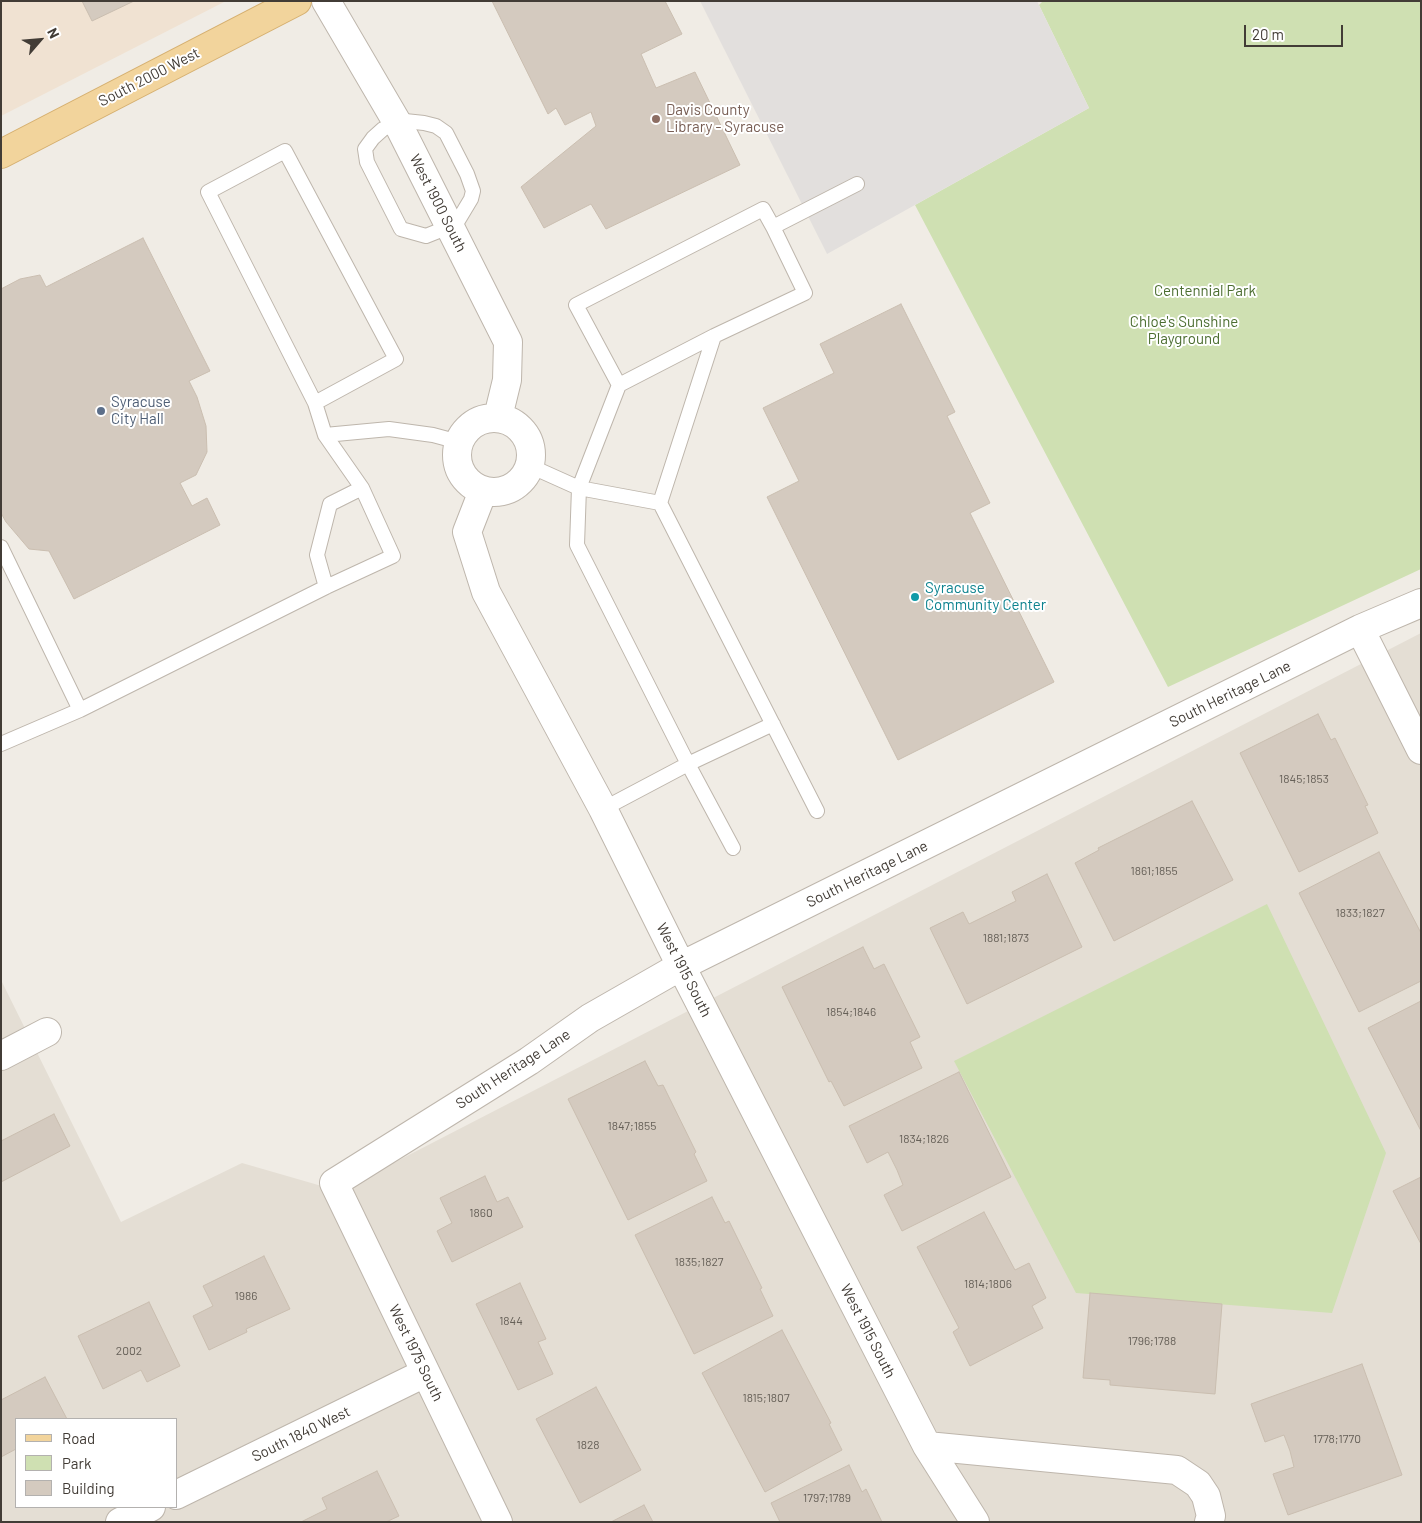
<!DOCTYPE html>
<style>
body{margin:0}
#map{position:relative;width:1422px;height:1523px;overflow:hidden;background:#f0ece5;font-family:Barlow,sans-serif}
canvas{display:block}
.frame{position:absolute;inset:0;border:2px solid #423c36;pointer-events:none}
.legend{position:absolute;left:15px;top:1418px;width:162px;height:90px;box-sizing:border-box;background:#fff;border:1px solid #b3b1af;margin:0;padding:6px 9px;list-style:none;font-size:15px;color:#423c36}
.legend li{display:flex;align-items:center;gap:10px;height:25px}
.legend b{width:25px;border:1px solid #b3b1af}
.north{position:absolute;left:15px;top:15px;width:50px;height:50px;-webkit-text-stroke:4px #fff;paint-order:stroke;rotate:63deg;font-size:14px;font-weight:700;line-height:20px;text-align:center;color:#423c36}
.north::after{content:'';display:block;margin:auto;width:18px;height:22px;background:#423c36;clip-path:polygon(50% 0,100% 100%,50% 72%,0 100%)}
.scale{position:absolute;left:1244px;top:25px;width:99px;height:22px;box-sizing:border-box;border:2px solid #423c36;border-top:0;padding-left:6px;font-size:15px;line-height:18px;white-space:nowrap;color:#423c36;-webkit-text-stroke:4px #fff;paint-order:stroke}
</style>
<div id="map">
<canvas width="1422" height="1523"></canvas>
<div class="frame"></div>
<ul class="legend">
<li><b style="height:6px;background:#f2d49c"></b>Road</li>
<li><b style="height:14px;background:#cfe0b2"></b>Park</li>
<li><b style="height:14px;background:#d4cabf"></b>Building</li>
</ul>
<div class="north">N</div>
<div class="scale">20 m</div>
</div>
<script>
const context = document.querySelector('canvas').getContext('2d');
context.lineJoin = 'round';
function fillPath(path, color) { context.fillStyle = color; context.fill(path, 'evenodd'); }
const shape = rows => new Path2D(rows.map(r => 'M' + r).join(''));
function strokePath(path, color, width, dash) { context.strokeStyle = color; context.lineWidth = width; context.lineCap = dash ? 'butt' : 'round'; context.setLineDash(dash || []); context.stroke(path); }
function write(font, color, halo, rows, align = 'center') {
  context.font = font + ' Barlow,sans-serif'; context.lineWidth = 4; context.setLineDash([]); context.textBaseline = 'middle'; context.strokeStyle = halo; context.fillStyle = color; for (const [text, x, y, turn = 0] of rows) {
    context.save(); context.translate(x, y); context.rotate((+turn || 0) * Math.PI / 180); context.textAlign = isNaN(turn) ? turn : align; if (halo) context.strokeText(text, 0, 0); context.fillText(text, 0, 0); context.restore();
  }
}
fillPath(shape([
 [1421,633,1421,1522,1,1522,1,980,121,1222,242,1163,339,1191],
 [16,1419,176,1419,176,1507,16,1507]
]), '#e4ded4');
fillPath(shape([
 [1,1,226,1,1,116]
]), '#f0e2d2');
fillPath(shape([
 [1043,1,1421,1,1421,569,1168,687,915,205,1089,108,1039,5],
 [1267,904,1386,1153,1332,1313,1076,1293,954,1061]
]), '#cfe0b2');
fillPath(shape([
 [700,1,1037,1,1089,108,827,254]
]), '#e2dfdd');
const building = shape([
 [82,1,134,1,92,21,82,1],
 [492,1,665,1,682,34,641,54,656,88,695,72,740,165,606,229,591,204,544,228,521,187,596,126,591,112,565,125,556,108,548,114,492,1],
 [143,238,210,371,189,381,197,397,206,426,207,452,196,475,180,483,192,506,207,498,220,525,74,599,49,551,29,549,6,522,1,513,1,289,20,279,40,275,46,287,143,238],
 [901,304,955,412,947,416,990,503,970,513,1054,682,898,760,767,497,799,481,763,408,834,373,820,344,901,304],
 [1318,714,1331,740,1335,738,1368,805,1365,806,1378,833,1299,872,1240,753,1318,714],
 [1192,801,1233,880,1114,941,1075,863,1099,850,1098,848,1192,801],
 [1379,852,1421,933,1421,981,1359,1012,1299,893,1379,852],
 [1047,874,1082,947,967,1004,930,928,963,912,969,924,1016,901,1012,892,1047,874],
 [863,947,874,969,884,964,920,1037,910,1042,922,1068,844,1106,831,1081,829,1082,782,987,863,947],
 [1421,1001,1421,1131,1368,1028,1421,1001],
 [645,1061,658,1086,663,1085,696,1152,694,1154,707,1181,628,1220,568,1099,645,1061],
 [959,1072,1011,1177,902,1231,884,1195,903,1185,897,1170,888,1152,867,1163,849,1126,959,1072],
 [54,1114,70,1146,1,1182,1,1141,54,1114],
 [485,1176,497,1202,508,1197,523,1227,452,1262,437,1231,452,1223,440,1198,485,1176],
 [1421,1177,1421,1244,1393,1191,1421,1177],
 [712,1197,725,1223,729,1221,762,1288,760,1289,773,1316,694,1354,635,1235,712,1197],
 [984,1212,1015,1270,1029,1263,1046,1298,1032,1306,1043,1328,970,1366,953,1332,959,1328,917,1247,984,1212],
 [264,1256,290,1309,246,1329,247,1332,209,1350,193,1316,213,1306,203,1286,264,1256],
 [520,1283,546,1339,538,1342,553,1374,518,1390,476,1304,520,1283],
 [1090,1293,1222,1304,1215,1394,1110,1385,1110,1380,1083,1378,1090,1293],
 [149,1302,180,1366,147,1382,141,1370,103,1389,78,1336,149,1302],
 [782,1330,831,1423,829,1424,842,1450,765,1492,702,1373,782,1330],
 [1362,1364,1402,1475,1288,1515,1273,1474,1294,1467,1290,1451,1284,1435,1265,1442,1251,1404,1362,1364],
 [45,1377,67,1419,16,1419,16,1449,1,1457,1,1400,45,1377],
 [596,1387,641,1470,580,1503,536,1419,596,1387],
 [849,1465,862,1492,866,1489,882,1522,780,1522,771,1503,849,1465],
 [377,1471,399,1516,386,1522,301,1522,327,1509,322,1498,377,1471],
 [644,1505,653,1522,611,1522,644,1505]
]);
fillPath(building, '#d4cabf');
strokePath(building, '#cabeb0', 1);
const lane = shape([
 [405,121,424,123,436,126,446,133,467,174,473,191,471,199,456,224,426,236,401,229,367,162,365,149,373,138,383,129,405,121],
 [773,227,805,293,714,336,619,385,576,305,763,209,773,227,857,184],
 [619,385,579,488,660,503,714,336],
 [325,435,389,429,433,435,459,442],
 [530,466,579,488,577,545,688,764,733,848],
 [660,503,817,811],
 [1,547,80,710],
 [326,587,317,555,330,504,362,488],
 [1,744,80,710,326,587,393,556,362,488,325,435,315,403,208,192,285,151,396,359,315,403],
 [603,809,688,764,773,724]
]);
const street = shape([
 [326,1,398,124,508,342,507,380,498,417],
 '457 455a37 37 0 1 1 74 0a37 37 0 1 1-74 0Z',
 [483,491,467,532,486,592,603,809,681,966,927,1446,975,1522],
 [1360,629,1421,750],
 [1,1056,47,1032],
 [927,1446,1177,1470,1198,1484,1206,1496,1211,1516,1209,1522],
 [176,1495,425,1373],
 [120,1522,151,1507],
 [498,1522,334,1183,529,1061,590,1018,681,966,1360,629,1421,603]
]);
const primary = shape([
 [1,154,297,1]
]);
strokePath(lane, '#beb6ac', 16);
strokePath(street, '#beb6ac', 30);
strokePath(primary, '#d5af6f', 30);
strokePath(lane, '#fff', 14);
strokePath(street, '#fff', 28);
strokePath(primary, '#f2d49c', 28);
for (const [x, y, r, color] of [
 [656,119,5,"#8d6e63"],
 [101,411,5,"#5c6f8a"],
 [915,597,5,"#0f9aa8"]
]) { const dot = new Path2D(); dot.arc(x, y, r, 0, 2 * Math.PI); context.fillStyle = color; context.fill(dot); strokePath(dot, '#fff', 2); }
write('12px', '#666058', null, [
 ["1845;1853",1304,779],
 ["1861;1855",1154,871],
 ["1833;1827",1360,913],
 ["1881;1873",1006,938],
 ["1854;1846",851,1012],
 ["1847;1855",632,1126],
 ["1834;1826",924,1139],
 ["1860",481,1213],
 ["1835;1827",699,1262],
 ["1814;1806",988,1284],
 ["1986",246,1296],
 ["1844",511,1321],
 ["1796;1788",1152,1341],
 ["2002",129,1351],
 ["1815;1807",766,1398],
 ["1778;1770",1337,1439],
 ["1828",588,1445],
 ["1797;1789",827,1498]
]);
write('15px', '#423c36', '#fff', [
 ["South 2000 West",149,77,-27],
 ["West 1900 South",438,203,63],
 ["South Heritage Lane",1230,694,-26],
 ["South Heritage Lane",867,874,-26],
 ["West 1915 South",684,970,63],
 ["South Heritage Lane",513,1069,-33],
 ["West 1915 South",868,1331,63],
 ["West 1975 South",416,1353,64],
 ["South 1840 West",301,1434,-26]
]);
write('15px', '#785e54', '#fff', [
 ["Davis County",666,110],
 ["Library - Syracuse",666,127]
], 'left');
write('15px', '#4b6d30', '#fff', [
 ["Centennial Park",1205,291],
 ["Chloe's Sunshine",1184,322],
 ["Playground",1184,339]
]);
write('15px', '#4e5e75', '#fff', [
 ["Syracuse",111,402],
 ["City Hall",111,419]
], 'left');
write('15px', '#0d838f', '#fff', [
 ["Syracuse",925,588],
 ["Community Center",925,605]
], 'left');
</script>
